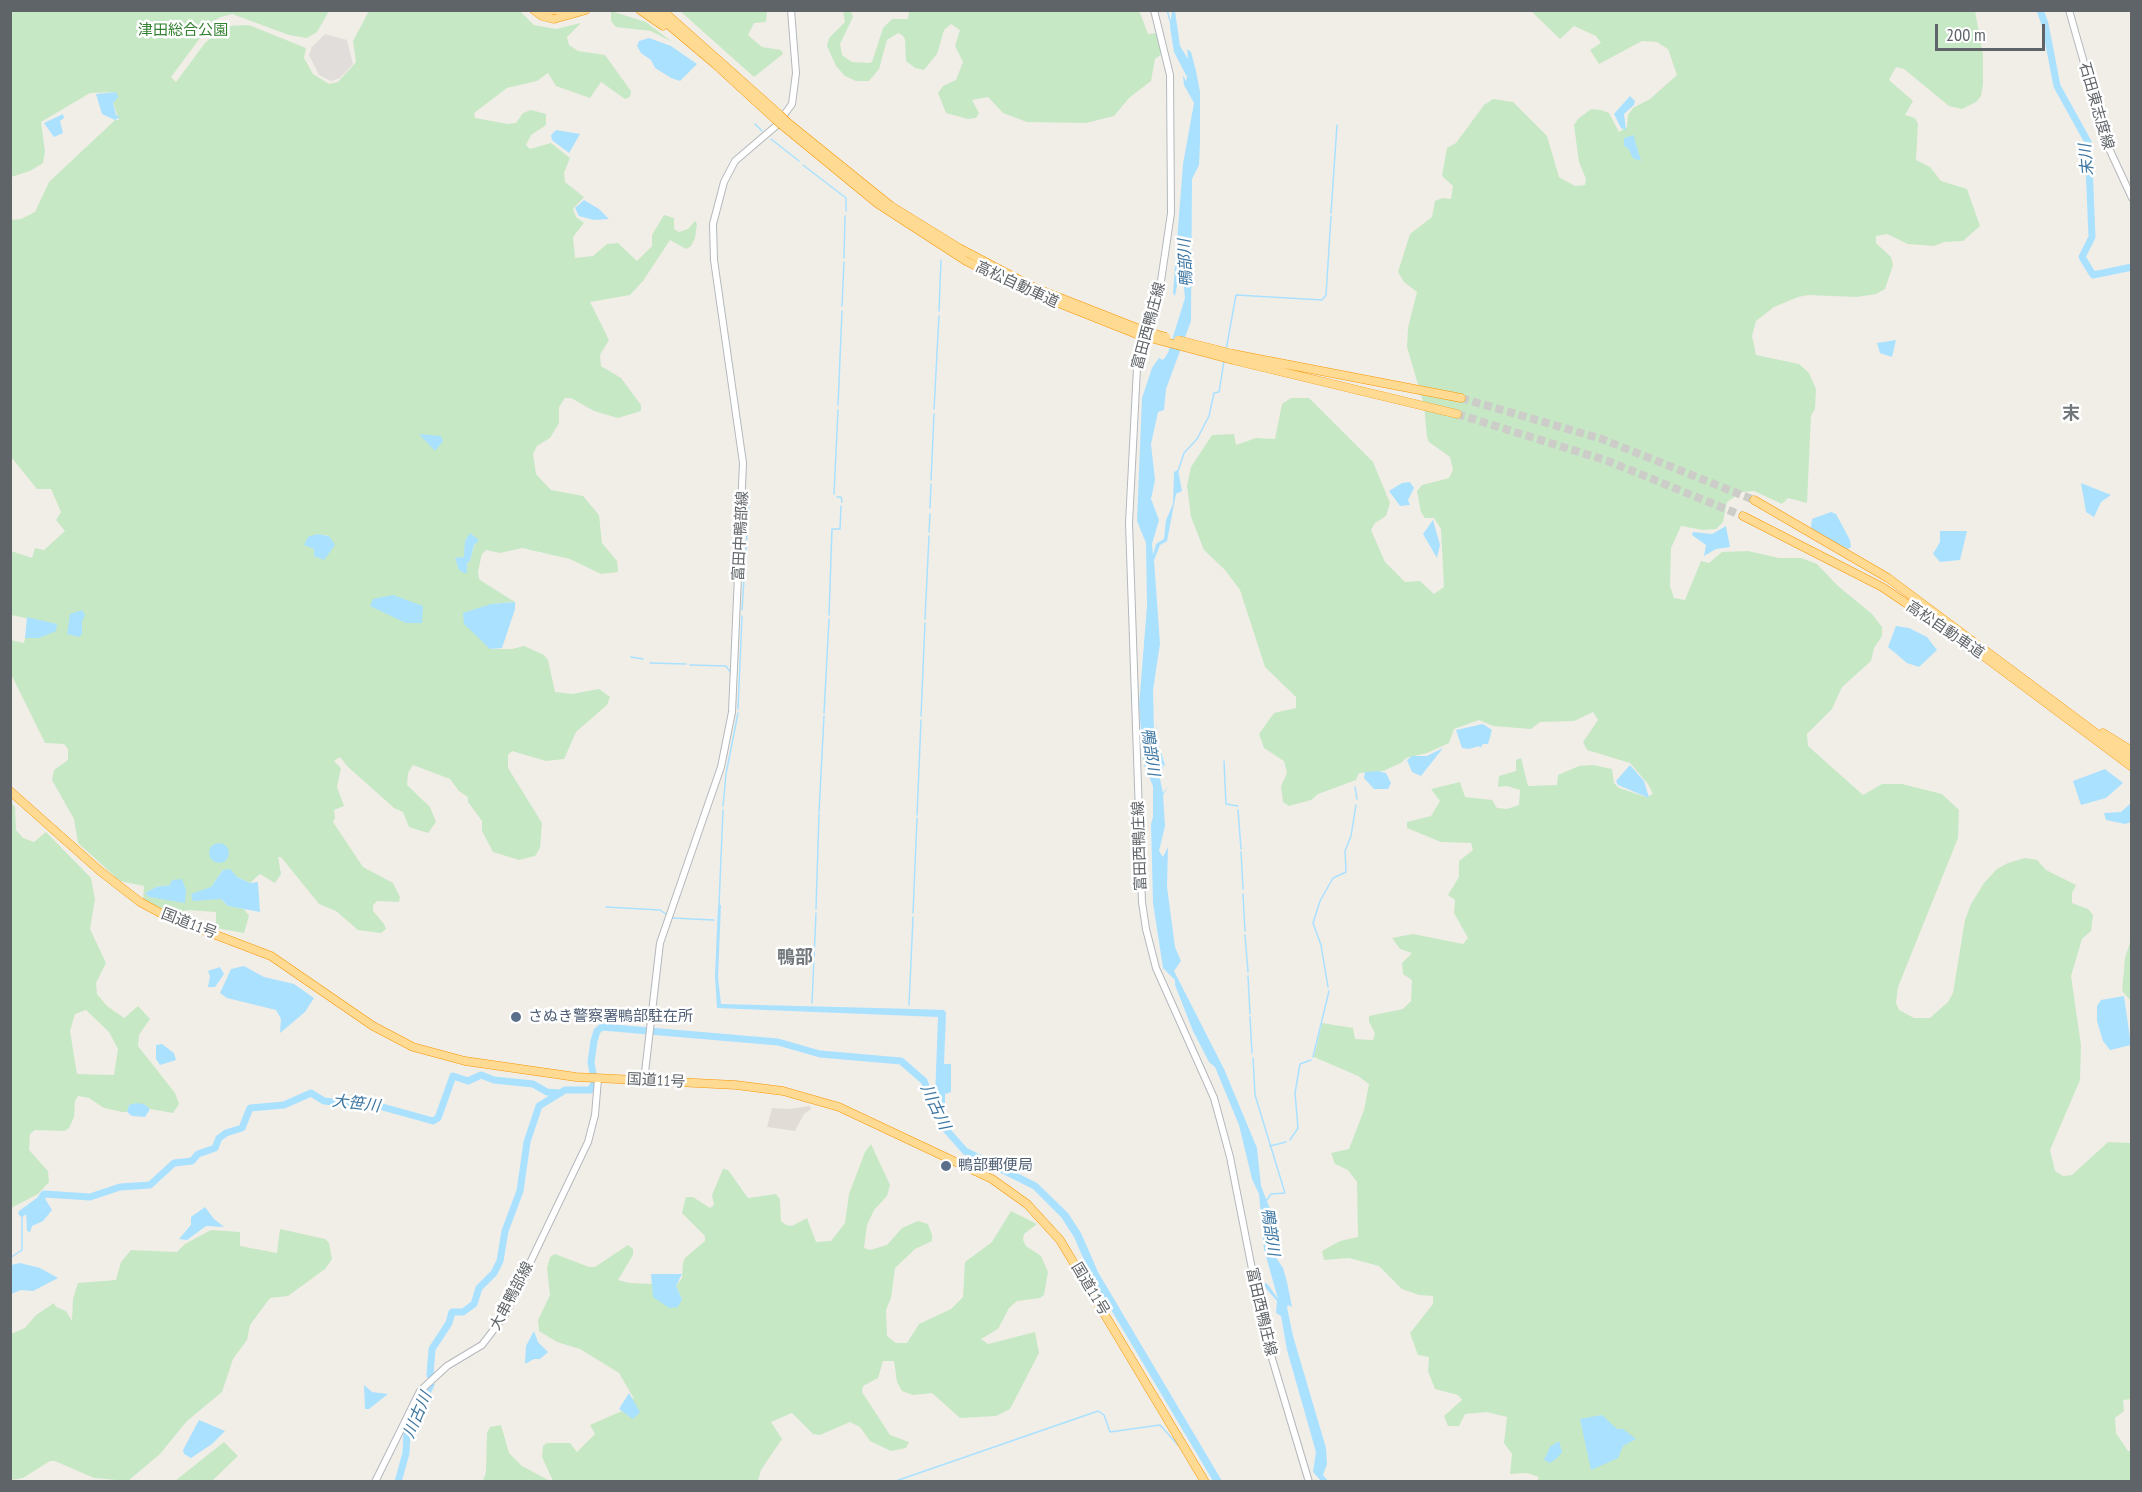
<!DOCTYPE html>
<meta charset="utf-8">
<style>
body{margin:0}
#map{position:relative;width:2142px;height:1492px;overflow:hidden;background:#f1eee8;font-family:"PT Sans Narrow",sans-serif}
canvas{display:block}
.frame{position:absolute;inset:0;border:12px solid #5f6468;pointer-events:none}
.scale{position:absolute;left:1935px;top:24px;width:110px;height:27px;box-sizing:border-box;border:3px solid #5f6468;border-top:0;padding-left:8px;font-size:18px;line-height:21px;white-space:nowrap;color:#5f6468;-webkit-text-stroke:4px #fff;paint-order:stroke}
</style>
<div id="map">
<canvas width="2142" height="1492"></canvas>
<div class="frame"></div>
<div class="scale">200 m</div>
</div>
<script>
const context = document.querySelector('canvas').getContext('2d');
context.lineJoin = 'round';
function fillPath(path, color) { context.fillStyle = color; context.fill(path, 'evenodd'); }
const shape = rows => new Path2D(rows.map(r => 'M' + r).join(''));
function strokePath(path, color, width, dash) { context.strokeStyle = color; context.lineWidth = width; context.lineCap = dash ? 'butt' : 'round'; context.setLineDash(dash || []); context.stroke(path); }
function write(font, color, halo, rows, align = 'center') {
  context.font = font + ' "PT Sans Narrow","Noto Sans JP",sans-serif'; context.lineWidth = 5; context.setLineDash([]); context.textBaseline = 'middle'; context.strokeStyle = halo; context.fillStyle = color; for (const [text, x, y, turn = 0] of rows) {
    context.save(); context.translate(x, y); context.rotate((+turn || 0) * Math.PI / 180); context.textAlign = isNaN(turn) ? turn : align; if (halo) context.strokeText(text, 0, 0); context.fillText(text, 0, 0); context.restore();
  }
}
fillPath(shape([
 [325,34,347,40,353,64,340,78,331,81,319,75,309,55,312,47]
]), '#e0ddda');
fillPath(shape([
 [810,1106,811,1109,804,1114,795,1131,767,1127,772,1108,789,1109]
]), '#e1ddd6');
fillPath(shape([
 [1139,10,1148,34,1157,33,1162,54,1155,59,1151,81,1129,98,1114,116,1086,123,1027,122,1003,113,988,97,972,100,979,113,976,118,968,119,946,113,938,93,943,86,956,80,963,62,955,46,960,30,951,24,944,30,937,54,924,70,915,68,906,61,905,39,902,35,898,33,887,40,879,69,869,81,856,81,845,76,836,66,827,46,829,38,845,22,843,11,851,11,853,17,840,44,842,55,852,62,869,63,872,62,883,28,892,19,908,19,909,11],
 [11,11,329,11,317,32,307,38,289,35,232,14,221,17,212,22,171,77,176,82,205,43,218,31,228,26,249,25,306,48,304,58,313,74,329,84,338,82,356,62,353,41,369,11,520,11,534,25,556,29,581,23,567,37,569,45,578,51,605,55,631,91,630,97,625,99,601,82,590,98,556,86,548,73,537,81,507,88,474,113,475,118,508,124,516,123,523,113,531,110,546,114,546,125,531,135,526,145,530,149,551,143,570,158,564,173,565,182,584,197,573,209,576,217,584,223,573,237,575,258,593,256,607,244,618,243,637,261,652,246,652,235,664,215,674,218,674,229,679,232,688,229,695,221,697,224,695,238,691,246,686,249,670,240,643,281,630,295,590,302,609,340,600,355,601,366,621,378,641,405,641,411,618,418,594,411,571,398,565,398,559,407,559,423,550,438,537,446,533,454,536,474,551,490,583,496,599,515,602,543,617,561,618,572,601,574,570,559,522,548,500,553,486,550,482,554,478,571,479,579,483,582,515,602,491,604,490,649,512,649,524,646,544,655,548,660,555,692,572,694,599,689,610,697,607,705,576,732,564,759,546,761,512,751,508,755,508,768,542,823,540,848,535,856,519,860,493,852,482,831,482,821,468,802,468,797,459,791,450,779,413,765,408,773,407,785,430,807,436,822,428,833,409,827,403,812,394,808,347,766,340,757,334,761,341,768,337,787,344,806,334,810,335,818,333,822,363,867,393,883,400,897,399,902,377,901,373,905,373,911,384,924,386,929,381,933,358,930,336,911,319,904,281,857,278,857,281,874,275,883,260,874,250,883,223,870,211,887,216,899,221,899,228,906,244,909,249,916,244,933,216,928,216,912,187,910,176,915,143,900,144,886,120,881,78,843,74,819,52,780,54,770,68,760,68,749,64,744,45,743,11,674,11,640,24,643,25,638,40,638,56,624,11,615,11,551,32,558,35,548,44,550,65,531,56,520,61,512,51,489,37,489,11,457,11,220,21,219,35,212,49,182,115,120,119,120,113,103,116,92,90,93,41,122,45,152,43,163,30,171,11,177],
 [317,534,329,536,333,545,324,559,314,555,314,549,305,544],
 [474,536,476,539,470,561,467,563,467,573,459,564,464,557,467,537],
 [170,885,177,900,149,897,145,893,156,887],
 [611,11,646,22,672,42,651,31,616,27,611,21],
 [680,11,767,11,766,22,754,23,748,35,762,47,781,50,783,54,754,77],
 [1531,11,1975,11,1983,54,1983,84,1981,96,1976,102,1962,109,1949,106,1904,69,1896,67,1889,80,1913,101,1905,115,1915,118,1918,124,1916,160,1930,167,1941,181,1967,189,1980,226,1963,241,1944,242,1934,246,1908,244,1887,234,1876,236,1876,243,1891,257,1893,265,1885,289,1876,294,1857,297,1808,295,1798,297,1774,307,1756,321,1752,336,1756,355,1799,364,1809,373,1816,389,1815,409,1811,416,1807,503,1788,498,1782,504,1754,491,1742,492,1727,502,1723,522,1716,529,1703,530,1681,526,1671,548,1670,586,1674,598,1685,600,1701,561,1709,563,1722,552,1748,551,1779,558,1801,558,1817,564,1838,586,1872,614,1882,627,1882,636,1874,648,1871,661,1842,687,1832,709,1807,734,1808,746,1863,795,1882,784,1902,784,1942,794,1959,810,1958,838,1898,987,1896,1003,1899,1010,1914,1018,1930,1018,1948,1002,1953,993,1965,920,1971,904,1984,883,1997,869,2008,863,2025,858,2037,860,2046,870,2076,885,2072,893,2072,903,2088,909,2093,915,2091,931,2082,939,2071,976,2081,1045,2080,1080,2050,1150,2055,1171,2063,1176,2072,1175,2108,1142,2131,1143,2131,1399,2123,1400,2124,1411,2115,1418,2116,1433,2128,1451,2131,1451,2131,1481,1537,1481,1539,1477,1527,1473,1510,1474,1512,1454,1504,1443,1507,1417,1487,1412,1465,1414,1459,1426,1448,1426,1444,1416,1462,1400,1458,1395,1435,1389,1428,1371,1429,1357,1418,1355,1410,1333,1433,1304,1433,1296,1419,1295,1402,1289,1379,1266,1349,1258,1324,1260,1322,1251,1340,1241,1358,1237,1357,1182,1348,1170,1335,1164,1331,1153,1349,1149,1364,1110,1369,1084,1358,1076,1314,1057,1322,1023,1353,1028,1355,1039,1373,1040,1375,1033,1369,1022,1369,1016,1403,1009,1411,1001,1412,980,1403,974,1402,963,1412,953,1400,949,1392,938,1413,934,1463,944,1468,938,1454,913,1455,900,1448,895,1459,877,1459,861,1473,850,1471,843,1441,842,1407,828,1407,822,1431,816,1440,801,1431,789,1460,782,1465,797,1492,800,1497,808,1507,809,1519,805,1520,790,1507,786,1498,787,1499,776,1516,771,1516,760,1521,758,1528,786,1557,785,1558,775,1579,766,1593,765,1612,769,1614,783,1619,788,1646,797,1653,794,1648,784,1630,763,1587,750,1583,742,1598,720,1593,712,1574,721,1540,722,1531,729,1493,726,1479,720,1454,729,1449,743,1427,753,1406,758,1401,763,1383,771,1359,773,1356,780,1318,794,1311,800,1289,806,1283,802,1281,786,1287,773,1284,761,1264,748,1259,734,1274,713,1296,708,1296,697,1265,667,1240,590,1225,570,1204,550,1191,517,1187,486,1191,467,1212,435,1234,434,1236,445,1256,438,1275,439,1282,404,1291,398,1309,398,1373,462,1390,503,1386,516,1375,523,1371,530,1385,562,1405,582,1420,581,1434,594,1444,587,1441,529,1434,518,1425,518,1421,512,1417,491,1422,485,1449,478,1453,470,1450,457,1429,442,1427,437,1424,405,1407,347,1408,328,1417,292,1404,282,1398,272,1410,234,1432,217,1435,201,1442,198,1451,199,1453,186,1442,176,1447,148,1456,143,1484,105,1493,99,1513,102,1547,136,1559,177,1575,186,1585,185,1586,179,1579,162,1574,125,1578,119,1591,109,1601,110,1609,113,1619,132,1627,127,1628,115,1633,108,1650,99,1677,75,1668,49,1657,42,1642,41,1599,64,1590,50,1601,43,1596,36,1574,26,1560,39],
 [11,803,15,807,16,830,23,838,34,842,46,832,91,878,95,899,90,929,106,963,96,983,97,994,107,1006,124,1018,138,1006,150,1019,139,1035,138,1046,175,1093,179,1104,173,1113,150,1109,144,1104,129,1105,127,1112,122,1112,104,1108,89,1098,78,1096,75,1101,74,1117,69,1128,65,1131,35,1130,30,1134,29,1150,48,1171,49,1182,38,1194,11,1208],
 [86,1010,109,1032,118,1049,114,1075,77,1074,70,1031,75,1014],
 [2131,939,2131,1025,2131,1001,2122,991,2125,958],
 [871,1144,890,1185,887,1196,874,1210,867,1225,864,1248,870,1250,887,1245,902,1228,918,1221,928,1224,932,1235,932,1241,915,1249,895,1268,891,1298,886,1310,887,1336,896,1343,907,1343,919,1324,951,1309,963,1297,965,1262,992,1242,1011,1211,1037,1224,1024,1234,1023,1240,1026,1246,1041,1256,1048,1272,1044,1295,1040,1298,1017,1301,1009,1308,998,1329,981,1339,988,1344,1035,1332,1039,1353,1010,1409,996,1416,960,1418,932,1393,913,1395,902,1391,897,1382,894,1361,883,1361,878,1378,863,1386,862,1392,890,1435,909,1442,906,1448,891,1451,870,1441,860,1427,850,1422,820,1435,813,1434,792,1413,771,1422,782,1439,761,1470,758,1481,553,1481,542,1457,543,1446,547,1443,570,1443,577,1452,595,1434,590,1425,622,1411,629,1415,633,1397,619,1373,580,1349,557,1342,539,1331,538,1320,550,1295,547,1268,550,1257,555,1254,589,1267,595,1267,628,1245,633,1249,633,1255,618,1280,630,1283,652,1284,662,1302,678,1304,682,1299,676,1286,682,1278,683,1263,685,1258,705,1241,705,1236,682,1213,686,1197,693,1197,710,1208,714,1205,712,1195,723,1169,728,1170,748,1198,776,1194,780,1199,781,1221,786,1225,792,1226,807,1218,816,1242,831,1241,845,1223,849,1194,865,1152],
 [280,1229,325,1239,329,1243,332,1259,325,1269,288,1296,270,1298,250,1325,247,1340,233,1359,222,1392,187,1421,160,1454,128,1481,94,1478,55,1461,50,1461,23,1478,11,1480,11,1334,25,1328,36,1315,54,1303,56,1307,66,1311,72,1321,73,1299,78,1283,116,1280,121,1262,131,1250,177,1252,185,1244,211,1230,240,1232,240,1246,277,1253],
 [501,1425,509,1453,522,1466,550,1481,483,1481,486,1472,487,1433,490,1427],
 [224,1442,238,1456,212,1481,175,1481]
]), '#c7e8c5');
fillPath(shape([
 [1172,11,1175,11,1180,46,1188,59,1187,49,1191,52,1196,71,1200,92,1200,142,1199,165,1192,179,1191,321,1166,389,1164,410,1158,412,1151,444,1155,480,1151,499,1159,520,1152,544,1153,555,1156,544,1164,539,1166,520,1173,504,1174,472,1178,470,1182,491,1176,494,1167,541,1160,545,1154,560,1160,644,1153,690,1154,732,1156,735,1157,724,1157,740,1165,765,1163,766,1160,779,1163,793,1168,787,1163,795,1165,826,1159,851,1163,857,1168,847,1167,887,1175,947,1181,961,1174,971,1224,1069,1257,1148,1261,1186,1272,1214,1275,1256,1283,1268,1287,1282,1292,1307,1288,1305,1287,1307,1293,1336,1326,1448,1327,1464,1323,1475,1328,1481,1321,1481,1313,1472,1316,1452,1287,1350,1281,1316,1276,1313,1277,1301,1263,1285,1266,1283,1269,1286,1278,1299,1264,1249,1259,1194,1252,1179,1239,1125,1215,1067,1209,1062,1193,1031,1175,985,1175,980,1163,968,1153,903,1151,824,1153,817,1153,786,1144,765,1139,706,1147,606,1146,543,1137,521,1142,398,1152,368,1159,358,1163,360,1168,353,1185,298,1183,278,1178,280,1175,296,1173,293,1183,164,1194,103,1184,85,1183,75,1186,81,1187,77,1174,52,1170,27],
 [649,38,671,46,697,64,680,81,671,78,655,68,651,60,641,53,637,46,639,41],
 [116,92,118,97,113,103,116,115,120,117,115,120,102,114,96,94],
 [1630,96,1635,101,1634,105,1624,114,1626,130,1621,128,1614,114],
 [63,114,64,118,60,121,63,133,54,137,44,123],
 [556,130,580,134,569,153,552,140,551,135],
 [1634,135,1635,141,1641,161,1633,158,1628,148,1624,146,1624,138],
 [584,200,599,209,609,219,594,220,579,216,575,208],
 [1896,340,1892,357,1880,353,1877,343],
 [419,434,441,436,443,441,435,451],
 [1410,482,1414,488,1408,500,1410,505,1400,506,1389,491,1402,483],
 [2081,483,2111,495,2101,502,2094,517,2086,512],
 [1831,512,1836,514,1850,540,1851,547,1842,553,1810,535,1812,519],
 [1433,520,1440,545,1437,558,1423,534],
 [1726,526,1730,547,1716,549,1704,556,1706,545,1692,535,1693,532,1712,534],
 [1940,531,1967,531,1960,560,1940,562,1933,554,1940,542],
 [470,533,479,540,474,545,470,561,467,563,467,573,464,573,459,570,455,558,464,557,465,541],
 [317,534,329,536,335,545,324,560,314,556,314,549,304,545,308,537],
 [393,595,423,606,422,623,406,623,370,606,373,599],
 [515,602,515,609,502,648,490,649,464,624,463,613,491,604],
 [82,610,85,615,82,621,82,634,79,637,67,634,70,614],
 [27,617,57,624,56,631,39,638,25,638],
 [1896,626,1909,628,1927,637,1937,650,1919,667,1907,663,1888,647],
 [1483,724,1492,730,1488,744,1483,744,1480,748,1479,746,1469,749,1462,748,1456,730],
 [1443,748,1421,776,1412,772,1407,760,1412,756,1427,756],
 [1630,765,1644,781,1649,798,1618,785,1616,781],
 [2105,769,2123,783,2106,798,2081,805,2073,781],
 [1378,771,1386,773,1391,783,1388,789,1374,789,1364,778,1365,772],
 [2131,803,2131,822,2125,824,2106,820,2104,813,2121,812],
 '209 853a10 10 0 1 1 20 0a10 10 0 1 1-20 0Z',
 [230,869,237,877,250,883,258,882,260,912,228,906,221,899,193,901,191,894,211,887,223,870],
 [182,879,186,890,185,903,149,897,145,893,156,887,170,885,172,880],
 [718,905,721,905,718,977,721,1004,915,1009,944,1010,946,1013,944,1064,951,1064,951,1092,945,1094,945,1123,967,1148,1037,1183,1068,1213,1081,1233,1098,1272,1222,1481,1213,1481,1091,1276,1074,1237,1061,1217,1033,1189,963,1154,940,1128,929,1101,935,1098,938,1017,717,1008,715,976],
 [244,966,264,977,294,984,314,998,305,1012,280,1033,281,1019,276,1010,227,998,220,993,231,969],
 [220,967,224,974,215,987,208,987,210,976,208,971],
 [2124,996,2131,1045,2110,1050,2103,1041,2097,1021,2097,1006,2101,1000],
 [162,1044,174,1053,176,1060,160,1065,156,1059,156,1045],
 [136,1103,144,1104,150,1109,145,1117,132,1116,127,1112,129,1105],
 [44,1197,52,1210,43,1221,32,1226,30,1232,27,1231,26,1212],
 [205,1207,214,1219,224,1227,206,1226,187,1240,179,1239,191,1225,191,1217],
 [20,1263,40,1268,58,1278,33,1291,21,1290,11,1294,11,1265],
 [651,1274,682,1274,676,1286,682,1299,678,1307,669,1308,653,1297],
 [534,1331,538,1342,548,1352,540,1359,534,1359,525,1364,526,1346],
 [364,1385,372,1392,388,1394,369,1409,365,1409],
 [629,1393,640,1412,633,1419,619,1409],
 [1602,1415,1617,1429,1623,1429,1636,1439,1623,1446,1618,1458,1591,1470,1580,1419],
 [199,1420,225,1431,212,1444,191,1458,184,1454,183,1450],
 [1559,1441,1562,1452,1557,1458,1550,1463,1544,1460,1550,1447]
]), '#aae1ff');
strokePath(shape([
 [1167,10,1171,24],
 [755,124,762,131],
 [771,139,799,161],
 [803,165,846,198,846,211],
 [1331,213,1337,125],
 [844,258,845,216],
 [842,306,844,262],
 [939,311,941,260],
 [1226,350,1236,295,1322,300,1326,295,1331,216],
 [838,405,842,311],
 [934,409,939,316],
 [1178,471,1184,453,1197,439,1209,416,1214,393,1219,392,1224,361],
 [931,480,934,414],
 [834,494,838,410],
 [837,497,841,497,842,502],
 [930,508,931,484],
 [929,532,930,514],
 [742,610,749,501],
 [829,615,832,529,840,529,841,506],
 [925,619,929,536],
 [631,657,643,659],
 [650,663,686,664],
 [690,665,726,666,731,673],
 [738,709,742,616],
 [824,713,829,619],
 [921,716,925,623],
 [1224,761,1226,804,1238,806],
 [1355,787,1357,799],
 [723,806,726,774,738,713],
 [1238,810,1241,849],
 [819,812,824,716],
 [917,815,921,720],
 [1241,852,1243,889],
 [1243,894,1245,931],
 [719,905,723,810],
 [606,907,660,910,666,914],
 [816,909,819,814],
 [913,913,917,818],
 [672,918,714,920],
 [1245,935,1248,972],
 [1248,976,1250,1014],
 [1328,987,1321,945,1313,923,1320,901,1333,878,1346,872,1345,851,1351,836,1356,805],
 [812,1003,816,913],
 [909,1005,913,917],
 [1250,1017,1252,1053],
 [1313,1057,1329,991],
 [1253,1058,1255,1095,1285,1193,1271,1194,1267,1200],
 [1290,1140,1298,1128,1295,1093,1300,1064,1311,1060],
 [1270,1146,1286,1142],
 [10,1258,22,1250,22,1213],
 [893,1482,1098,1411,1104,1415,1110,1432,1160,1425,1178,1445]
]), '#aae1ff', 1.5);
strokePath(shape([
 [2040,10,2045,24,2057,86,2088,142,2092,237,2082,257,2093,275,2132,267],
 [593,1074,591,1062,594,1041,597,1031,602,1027,778,1042,820,1054,901,1061,924,1081,935,1107],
 [22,1213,40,1200,44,1194,90,1197,120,1187,150,1185,174,1163,192,1161,198,1154,215,1148,219,1138,226,1133,242,1128,250,1108,284,1105,311,1093,324,1101,379,1106,433,1121,438,1118,453,1076,468,1081,481,1075,494,1080,533,1084,547,1092,559,1093],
 [430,1375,432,1349,449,1323,452,1312,463,1312,474,1304,479,1288,494,1273,500,1261,505,1231,520,1191,527,1142,539,1106,565,1090,590,1090,594,1084],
 [398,1482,406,1453,407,1432,431,1385]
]), '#aae1ff', 7);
strokePath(shape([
 [1461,398,1602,439,1754,500],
 [1457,414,1608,461,1743,516]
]), '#ccccc8', 8, [8, 4]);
const secondary = shape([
 [1154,10,1170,75,1171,213,1161,281,1137,368,1129,523,1142,902,1146,929,1156,968,1214,1098,1230,1157,1265,1335,1309,1482],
 [2069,10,2107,144,2132,198],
 [644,1081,660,943,721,767,732,712,743,463,714,260,713,224,724,182,735,161,776,126,792,104,796,73,791,10],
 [375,1482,420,1391,447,1366,482,1345,505,1315,588,1142,595,1115,598,1079]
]);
const highway = shape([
 [534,10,542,16,554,19,586,10],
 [543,10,565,10],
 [640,10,663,26],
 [651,10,715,64,776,120],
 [662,10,780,115],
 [787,122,891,206,959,248,1035,288,1142,330],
 [783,126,878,204,966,261,1018,287,1139,335],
 [1233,354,1461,398],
 [1233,360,1457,414],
 [1754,500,1888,578,2132,760],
 [1743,516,1882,587,1974,649,2132,767],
 [2103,733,2132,751],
 [10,791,100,871,140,902,166,916,271,956,373,1026,413,1047,465,1061,576,1077,736,1085,783,1091,839,1107,992,1179,1027,1204,1060,1240,1205,1482]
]);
strokePath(secondary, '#b4b8bc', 8);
strokePath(highway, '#f99600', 9);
strokePath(secondary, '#fff', 6);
strokePath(highway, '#feda92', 8);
const highwayBridge = shape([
 [780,115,787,122],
 [776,120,783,126],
 [1142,330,1166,337],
 [1139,335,1233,360],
 [1178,340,1233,354]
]);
strokePath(highwayBridge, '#f99600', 9, []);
strokePath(highwayBridge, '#feda92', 8);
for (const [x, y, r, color] of [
 [516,1017,6,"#5c6f8a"],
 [946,1166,6,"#5c6f8a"]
]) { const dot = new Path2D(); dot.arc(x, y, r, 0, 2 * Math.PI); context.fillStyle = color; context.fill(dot); strokePath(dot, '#fff', 2); }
write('15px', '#368233', '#fff', [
 ["津田総合公園",183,31]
]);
write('15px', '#5f6468', '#fff', [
 ["石田東志度線",2096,106,74],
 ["高松自動車道",1017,285,25],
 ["富田西鴨庄線",1149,326,-75],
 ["富田中鴨部線",741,536,-87],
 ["高松自動車道",1945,630,34],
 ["富田西鴨庄線",1140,846,-92],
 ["国道11号",189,924,21],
 ["国道11号",656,1081,3],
 ["国道11号",1090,1289,59],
 ["大串鴨部線",512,1296,-62],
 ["富田西鴨庄線",1261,1312,77]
]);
write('15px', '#4e5e75', '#fff', [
 ["さぬき警察署鴨部駐在所",528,1017],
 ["鴨部郵便局",958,1166]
], 'left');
write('italic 16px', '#3e77a2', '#fff', [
 ["末川",2087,160,-95],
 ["鴨部川",1186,263,-93],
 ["鴨部川",1150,752,82],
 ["大笹川",356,1104,7],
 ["川古川",935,1107,65],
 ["鴨部川",1270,1232,82],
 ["川古川",418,1415,-67]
]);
write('bold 18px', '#70767a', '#fff', [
 ["末",2071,414],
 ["鴨部",795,958]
]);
</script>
